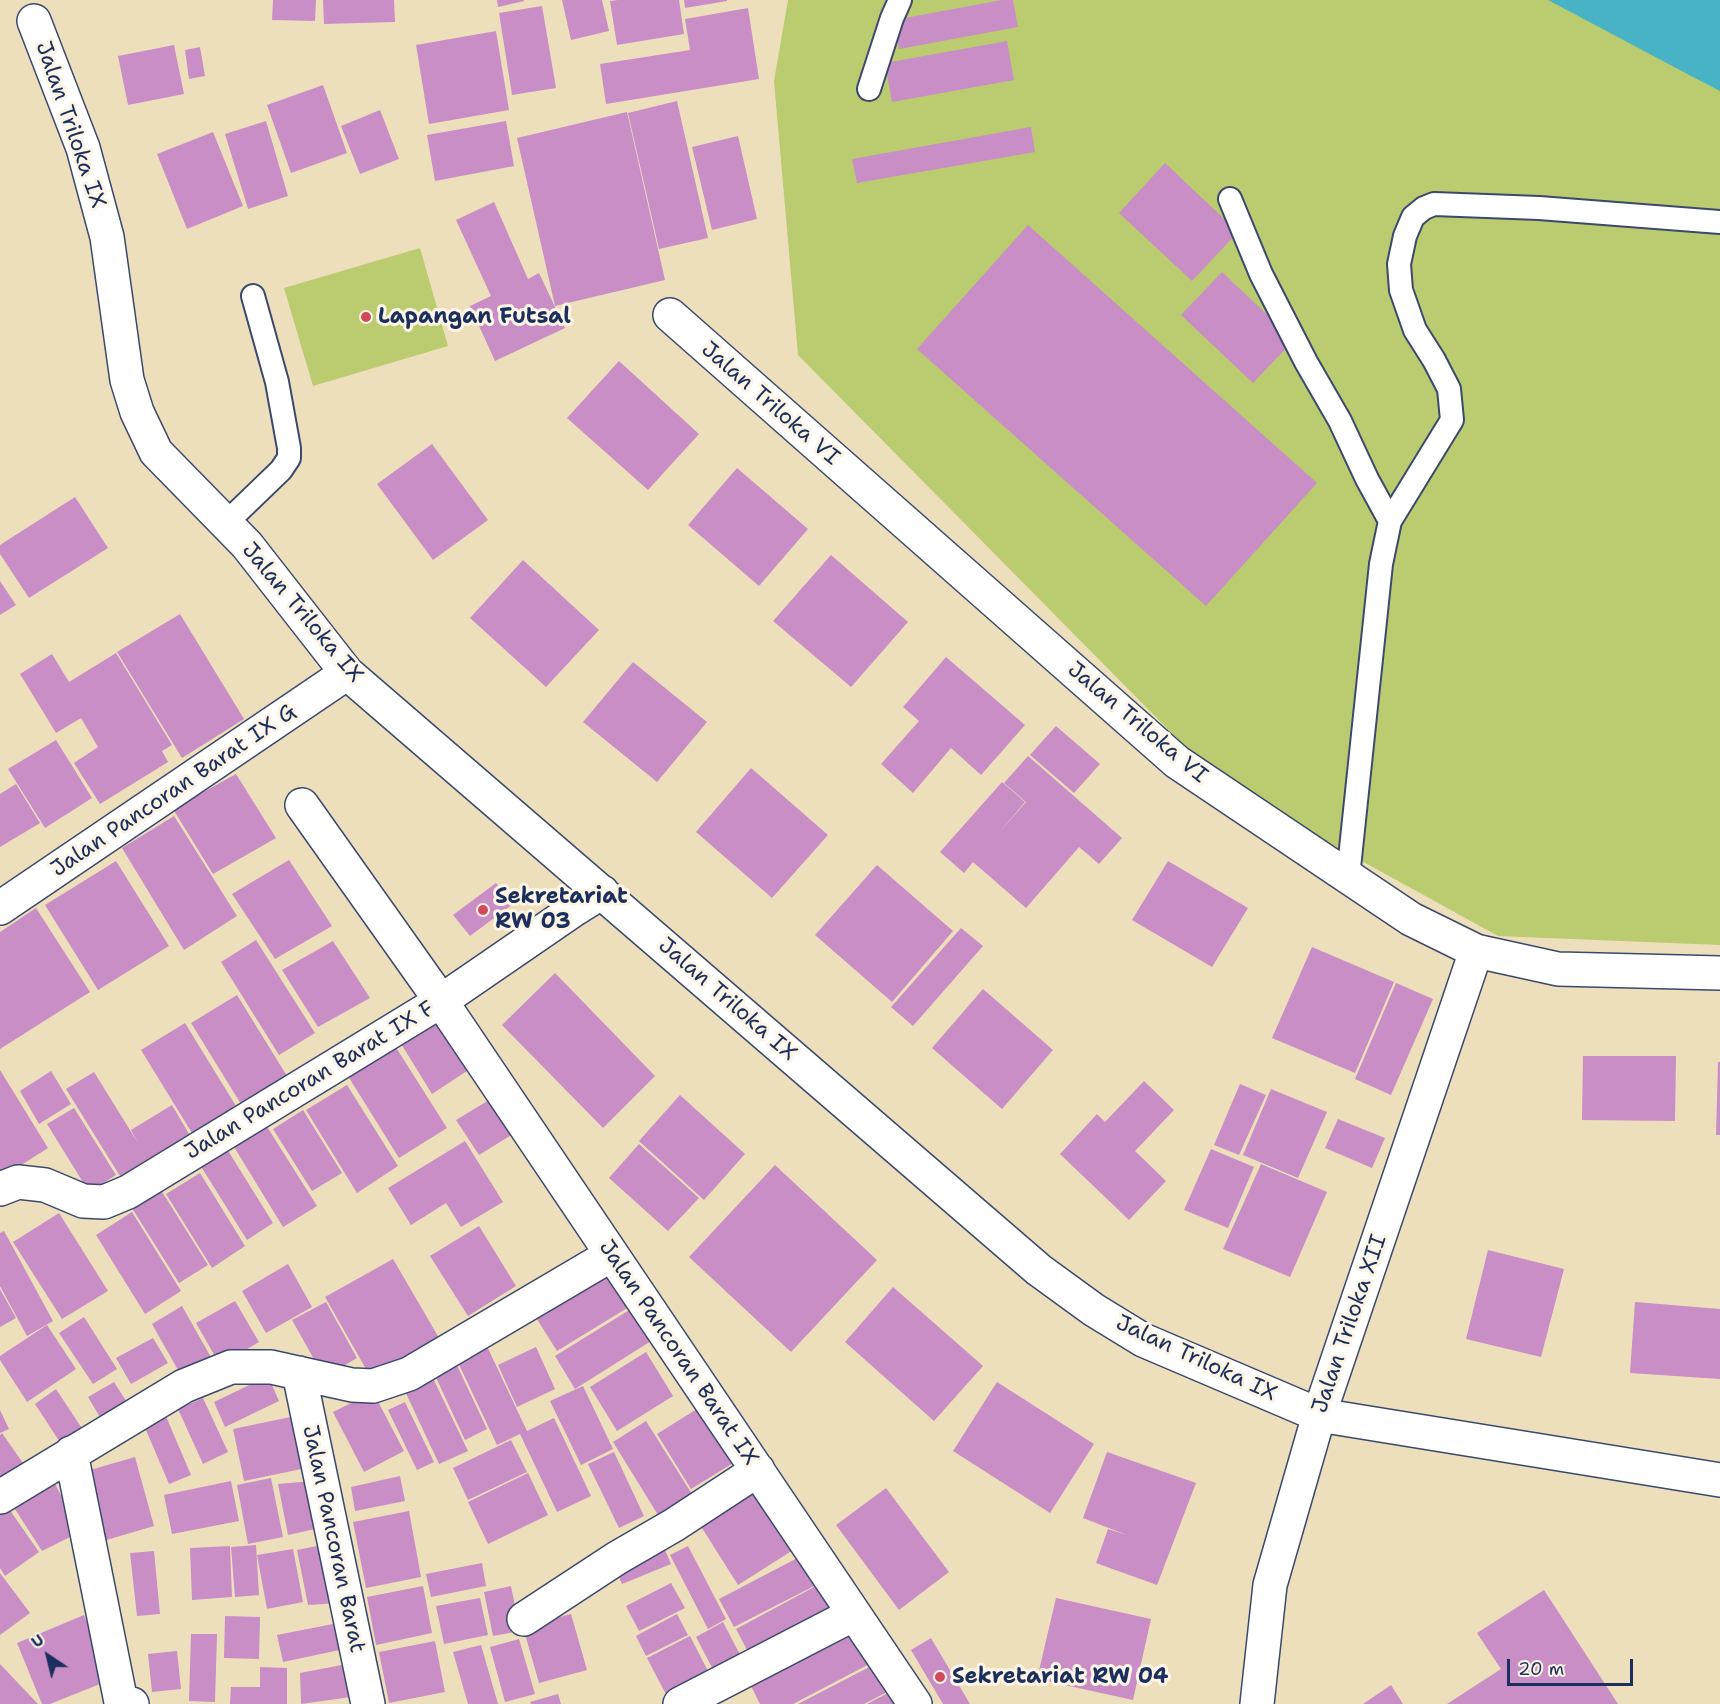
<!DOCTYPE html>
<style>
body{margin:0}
#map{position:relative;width:1720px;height:1704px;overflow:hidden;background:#eddfbc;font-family:"Shantell Sans",sans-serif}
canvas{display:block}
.north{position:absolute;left:18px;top:1626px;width:60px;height:60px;-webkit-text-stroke:4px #fcf5e5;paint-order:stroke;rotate:325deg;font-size:16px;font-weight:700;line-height:24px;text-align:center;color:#1b2f5e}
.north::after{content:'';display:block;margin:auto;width:21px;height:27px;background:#1b2f5e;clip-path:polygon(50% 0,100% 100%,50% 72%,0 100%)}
.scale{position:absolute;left:1507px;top:1659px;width:126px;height:27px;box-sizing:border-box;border:3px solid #1b2f5e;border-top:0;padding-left:8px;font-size:18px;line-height:21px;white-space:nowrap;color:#1b2f5e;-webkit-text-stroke:4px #fcf5e5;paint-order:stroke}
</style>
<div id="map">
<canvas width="1720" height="1704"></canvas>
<div class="north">U</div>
<div class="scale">20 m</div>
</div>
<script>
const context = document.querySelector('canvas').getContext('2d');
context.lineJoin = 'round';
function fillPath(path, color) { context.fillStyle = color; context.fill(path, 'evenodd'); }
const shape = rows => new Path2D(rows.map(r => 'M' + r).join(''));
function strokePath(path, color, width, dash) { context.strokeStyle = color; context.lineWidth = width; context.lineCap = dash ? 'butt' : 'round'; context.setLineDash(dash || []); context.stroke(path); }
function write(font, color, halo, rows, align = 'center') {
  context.font = font + ' "Shantell Sans",sans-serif'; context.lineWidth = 6; context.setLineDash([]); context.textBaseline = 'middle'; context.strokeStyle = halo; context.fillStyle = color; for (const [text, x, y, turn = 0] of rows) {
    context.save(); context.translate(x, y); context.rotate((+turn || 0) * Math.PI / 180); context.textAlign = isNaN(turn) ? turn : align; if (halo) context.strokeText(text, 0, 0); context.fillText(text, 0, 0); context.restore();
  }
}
fillPath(shape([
 [788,0,1720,0,1720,945,1498,936,1222,784,798,355,774,81],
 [420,248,448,346,313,386,284,288]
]), '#bacc6f');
fillPath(shape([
 [1548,0,1720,0,1720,91,1693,77]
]), '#47b3c4');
fillPath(shape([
 [273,0,316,0,315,21,272,20],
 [323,0,394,0,395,22,324,24],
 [497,0,524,0,524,1,498,7],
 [562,0,602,0,609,31,571,40],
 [618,0,679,0,684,34,617,45,610,1],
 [684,0,727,0,727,1,685,8],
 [1002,0,1013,0,1018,27,899,49,894,20],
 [542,6,556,88,512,95,499,13],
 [748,8,759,79,606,104,600,64,690,50,685,19],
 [496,31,509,110,429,124,416,45],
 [1007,41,1014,80,892,102,885,63],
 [174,45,184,94,128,105,118,56],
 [200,47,205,76,189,79,185,50],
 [323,85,347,153,291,173,267,105],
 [677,101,708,238,659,249,628,113],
 [380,110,399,159,360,174,341,126],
 [627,112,665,280,555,306,517,138],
 [266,121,288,196,248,209,225,134],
 [506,121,514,166,435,181,427,135],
 [1031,127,1035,152,857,183,852,159],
 [213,132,243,206,187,229,157,154],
 [738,136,757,219,712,230,692,147],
 [1165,163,1238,232,1192,281,1119,213],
 [494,202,528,279,539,273,565,328,495,361,470,306,491,296,456,220],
 [1028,225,1317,483,1206,606,917,349],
 [1222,272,1294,340,1253,383,1181,315],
 [619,361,699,434,648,490,567,418],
 [432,444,488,520,433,560,377,484],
 [737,468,808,529,759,586,688,525],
 [75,497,108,548,29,598,0,554,0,545],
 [831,555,908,622,851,687,773,621],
 [523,560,599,630,546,687,470,618],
 [0,581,16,605,0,615],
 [180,614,244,719,182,758,117,652],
 [116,653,172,745,162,751,168,762,100,804,74,763,98,747,81,718,56,733,20,674,52,654,69,682],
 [946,657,1025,725,981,775,951,748,913,793,881,764,919,721,903,707],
 [633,662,707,722,657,782,583,722],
 [1056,726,1100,764,1074,793,1030,755],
 [56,740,92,798,45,828,8,769],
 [1028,756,1122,838,1099,864,1079,847,1026,908,973,862,964,873,940,852,1002,782,1025,802,998,834,1026,802,1004,783],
 [751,768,828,835,772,898,696,832],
 [236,774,276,838,213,874,173,809],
 [16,784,40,823,0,847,0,794],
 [174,816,237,916,184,950,122,848],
 [289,860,332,926,275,959,232,894],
 [116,861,169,946,98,990,45,905],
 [1168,861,1248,908,1212,967,1132,920],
 [877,865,953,931,892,1002,815,935],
 [496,883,513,904,470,936,453,915],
 [36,908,90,992,0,1049,0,932],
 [961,928,983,946,913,1026,891,1007],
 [256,940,315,1033,279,1055,221,962],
 [333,941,370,998,318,1027,282,970],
 [1312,947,1394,982,1355,1073,1272,1038],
 [555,973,655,1076,603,1128,502,1025],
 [1396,983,1433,999,1391,1095,1355,1079],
 [983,989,1053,1050,1002,1109,932,1048],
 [237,995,287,1076,241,1104,191,1023],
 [436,1008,473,1067,432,1094,395,1034],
 [185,1023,236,1106,192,1133,141,1050],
 [390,1038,447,1128,399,1158,343,1068],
 [1583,1056,1676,1056,1675,1121,1582,1120],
 [1718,1062,1720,1062,1720,1135,1716,1135],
 [0,1070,48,1148,4,1176,0,1170],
 [51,1071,71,1104,39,1124,20,1091],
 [94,1072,138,1143,131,1130,172,1105,189,1134,120,1176,66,1089],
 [1144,1081,1174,1110,1135,1151,1166,1181,1129,1220,1060,1154,1097,1114,1105,1122],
 [1240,1084,1266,1095,1239,1155,1214,1145],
 [347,1085,398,1166,357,1193,306,1110],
 [1271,1089,1327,1112,1298,1178,1243,1155],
 [499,1094,521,1129,479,1155,456,1120],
 [680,1095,745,1154,704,1200,639,1141],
 [74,1108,116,1175,89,1192,47,1124],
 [303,1110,342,1173,312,1191,273,1129],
 [1338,1119,1385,1138,1372,1168,1325,1148],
 [264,1122,317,1206,283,1227,231,1142],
 [465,1141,503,1202,461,1227,446,1203,411,1225,388,1188],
 [639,1144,699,1198,668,1231,609,1178],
 [227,1149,273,1223,247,1240,200,1165],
 [1211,1149,1254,1167,1228,1228,1184,1210],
 [1261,1164,1327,1192,1290,1277,1223,1249],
 [775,1165,877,1260,791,1352,689,1257],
 [200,1173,245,1246,212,1268,166,1194],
 [159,1187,208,1265,179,1283,130,1205],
 [132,1212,181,1291,145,1314,96,1235],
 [59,1213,108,1291,62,1319,13,1242],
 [479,1226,516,1286,468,1316,430,1256],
 [4,1231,53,1321,27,1336,0,1286,0,1233],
 [1488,1250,1564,1269,1541,1357,1466,1339],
 [393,1259,439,1338,370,1376,325,1297],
 [611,1259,637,1302,557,1351,530,1308],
 [288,1264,312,1307,266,1333,242,1291],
 [893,1287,983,1366,934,1421,845,1342],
 [0,1289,16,1318,0,1327],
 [235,1301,259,1342,220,1365,196,1323],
 [326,1302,357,1358,324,1377,292,1320],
 [1635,1302,1720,1309,1720,1379,1630,1373],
 [639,1304,659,1336,575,1389,555,1356],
 [182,1306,212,1359,182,1377,152,1324],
 [84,1317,117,1369,93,1384,59,1333],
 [47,1325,76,1369,27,1402,0,1360,0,1356],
 [153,1338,168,1363,131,1384,116,1358],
 [484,1340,527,1431,554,1418,591,1496,557,1512,520,1434,497,1445,454,1354],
 [536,1347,555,1389,517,1407,498,1365],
 [646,1352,673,1396,617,1431,590,1387],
 [454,1359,487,1429,465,1440,432,1369],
 [431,1374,468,1451,439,1464,403,1387],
 [268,1376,279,1401,225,1427,214,1402],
 [114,1382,128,1404,101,1419,88,1397],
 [997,1382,1094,1444,1050,1513,953,1451],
 [583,1386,613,1449,581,1465,550,1401],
 [56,1389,89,1439,67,1453,35,1404],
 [373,1392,404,1451,364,1472,333,1412],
 [203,1398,228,1452,203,1464,178,1409],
 [405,1402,434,1462,417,1470,388,1410],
 [708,1402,743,1457,691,1489,657,1434],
 [0,1410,9,1429,0,1433],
 [165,1414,191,1475,169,1484,143,1423],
 [300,1415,311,1467,244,1481,233,1429],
 [646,1421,697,1502,663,1523,613,1442],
 [2,1433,25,1466,0,1478,0,1435],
 [511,1440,527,1472,468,1500,453,1468],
 [614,1452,644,1516,619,1528,588,1464],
 [1107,1452,1196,1483,1157,1585,1096,1563,1108,1529,1127,1535,1083,1518],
 [135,1457,154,1526,103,1541,83,1472],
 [528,1473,548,1515,488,1544,468,1502],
 [400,1476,405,1501,355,1511,351,1487],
 [759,1477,801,1545,738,1585,695,1517],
 [271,1478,283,1537,248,1544,237,1485],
 [53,1480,80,1532,42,1551,13,1506],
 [231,1481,239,1521,172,1534,164,1495],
 [312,1481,324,1527,288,1535,278,1484],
 [886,1488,949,1572,899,1610,836,1525],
 [7,1506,39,1552,5,1576,0,1568,0,1511],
 [409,1511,421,1577,366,1588,353,1522],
 [327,1544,340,1603,308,1605,297,1550],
 [256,1545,259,1595,235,1597,231,1547],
 [663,1545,671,1564,622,1584,614,1566],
 [230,1546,232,1597,192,1600,190,1548],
 [688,1546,726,1619,708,1629,670,1555],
 [293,1549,303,1602,267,1609,257,1555],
 [154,1551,160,1614,137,1616,130,1553],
 [805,1554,820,1583,734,1627,719,1599],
 [482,1563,486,1586,431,1597,426,1574],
 [0,1573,30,1613,0,1635],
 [671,1583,685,1608,639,1631,626,1606],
 [818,1585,836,1621,754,1663,736,1629],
 [423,1586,432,1633,376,1645,367,1597],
 [511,1586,520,1631,493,1636,484,1592],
 [1544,1590,1618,1704,1447,1704,1501,1669,1477,1633],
 [480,1598,488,1635,444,1644,436,1606],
 [1056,1598,1151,1619,1133,1700,1037,1679],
 [571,1614,587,1670,539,1683,523,1627],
 [677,1614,688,1635,646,1656,636,1636],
 [84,1615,110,1680,50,1704,42,1704,17,1643],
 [225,1616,260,1617,259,1659,224,1658],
 [343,1622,349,1648,283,1662,277,1635],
 [723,1622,746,1666,719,1681,696,1637],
 [859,1626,877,1660,793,1704,760,1704,750,1684],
 [191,1634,217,1634,215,1702,189,1701],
 [690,1636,714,1683,671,1704,647,1658],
 [931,1638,970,1704,943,1704,911,1650],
 [519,1639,535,1694,505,1702,490,1647],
 [435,1641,445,1692,389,1703,379,1652],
 [481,1645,498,1704,468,1704,453,1652],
 [177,1651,181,1689,152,1692,148,1654],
 [352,1663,358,1696,301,1704,300,1673],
 [877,1663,891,1690,864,1704,798,1704],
 [0,1664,38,1704,0,1704],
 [260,1667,287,1668,287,1704,230,1704,231,1687,260,1687],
 [1391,1685,1403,1704,1363,1704],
 [899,1687,907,1704,867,1704],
 [558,1694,561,1704,531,1704,530,1702]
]), '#c98ec6');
const lane = shape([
 [869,89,892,18,900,0],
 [1230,199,1261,274,1306,362,1340,421,1367,479,1390,521,1381,564,1348,877],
 [1390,521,1452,420,1449,389,1434,360,1415,330,1401,290,1399,264,1405,236,1413,217,1424,208,1434,204,1539,208,1720,222],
 [226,523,281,470,289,458,289,448,277,382,253,296]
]);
const street = shape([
 [34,21,83,148,107,237,127,380,137,412,156,452,247,545,347,673,1039,1270,1094,1310,1143,1340,1319,1415,1720,1480],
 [670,315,1177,762,1411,919,1476,951,1558,969,1720,973],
 [302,805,441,1001,915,1704],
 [0,908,347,673],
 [0,1189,18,1182,45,1185,83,1201,104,1202,128,1192,441,1001,575,909,602,892],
 [299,1373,368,1704],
 [71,1453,121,1702,132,1704],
 [0,1497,184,1386,231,1367,271,1367,352,1385,373,1386,409,1374,611,1255],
 [524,1619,617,1558,674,1525,758,1470],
 [680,1704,854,1614],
 [1257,1704,1270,1585,1319,1415,1476,951]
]);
strokePath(lane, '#3a496c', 26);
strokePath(street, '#3a496c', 36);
strokePath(lane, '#fff', 22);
strokePath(street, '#fff', 33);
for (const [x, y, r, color] of [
 [366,317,6,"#d1495b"],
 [483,910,6,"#d1495b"],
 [940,1677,6,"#d1495b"]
]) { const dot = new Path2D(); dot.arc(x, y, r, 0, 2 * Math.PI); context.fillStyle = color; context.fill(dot); strokePath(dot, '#fcf5e5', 2); }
write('22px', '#1b2f5e', '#fcf5e5', [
 ["Jalan Triloka IX",70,125,71],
 ["Jalan Triloka VI",770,404,41],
 ["Jalan Triloka IX",302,613,50],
 ["Jalan Triloka VI",1137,723,40],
 ["Jalan Pancoran Barat IX G",174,791,-34],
 ["Jalan Triloka IX",727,1000,41],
 ["Jalan Pancoran Barat IX F",310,1081,-31],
 ["Jalan Triloka XII",1350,1324,-71],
 ["Jalan Pancoran Barat IX",678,1353,56],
 ["Jalan Triloka IX",1196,1359,25],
 ["Jalan Pancoran Barat",333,1539,78]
]);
write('bold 22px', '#1b2f5e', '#fcf5e5', [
 ["Lapangan Futsal",378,317],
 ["Sekretariat",495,897],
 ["RW 03",495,922],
 ["Sekretariat RW 04",952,1677]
], 'left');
</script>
